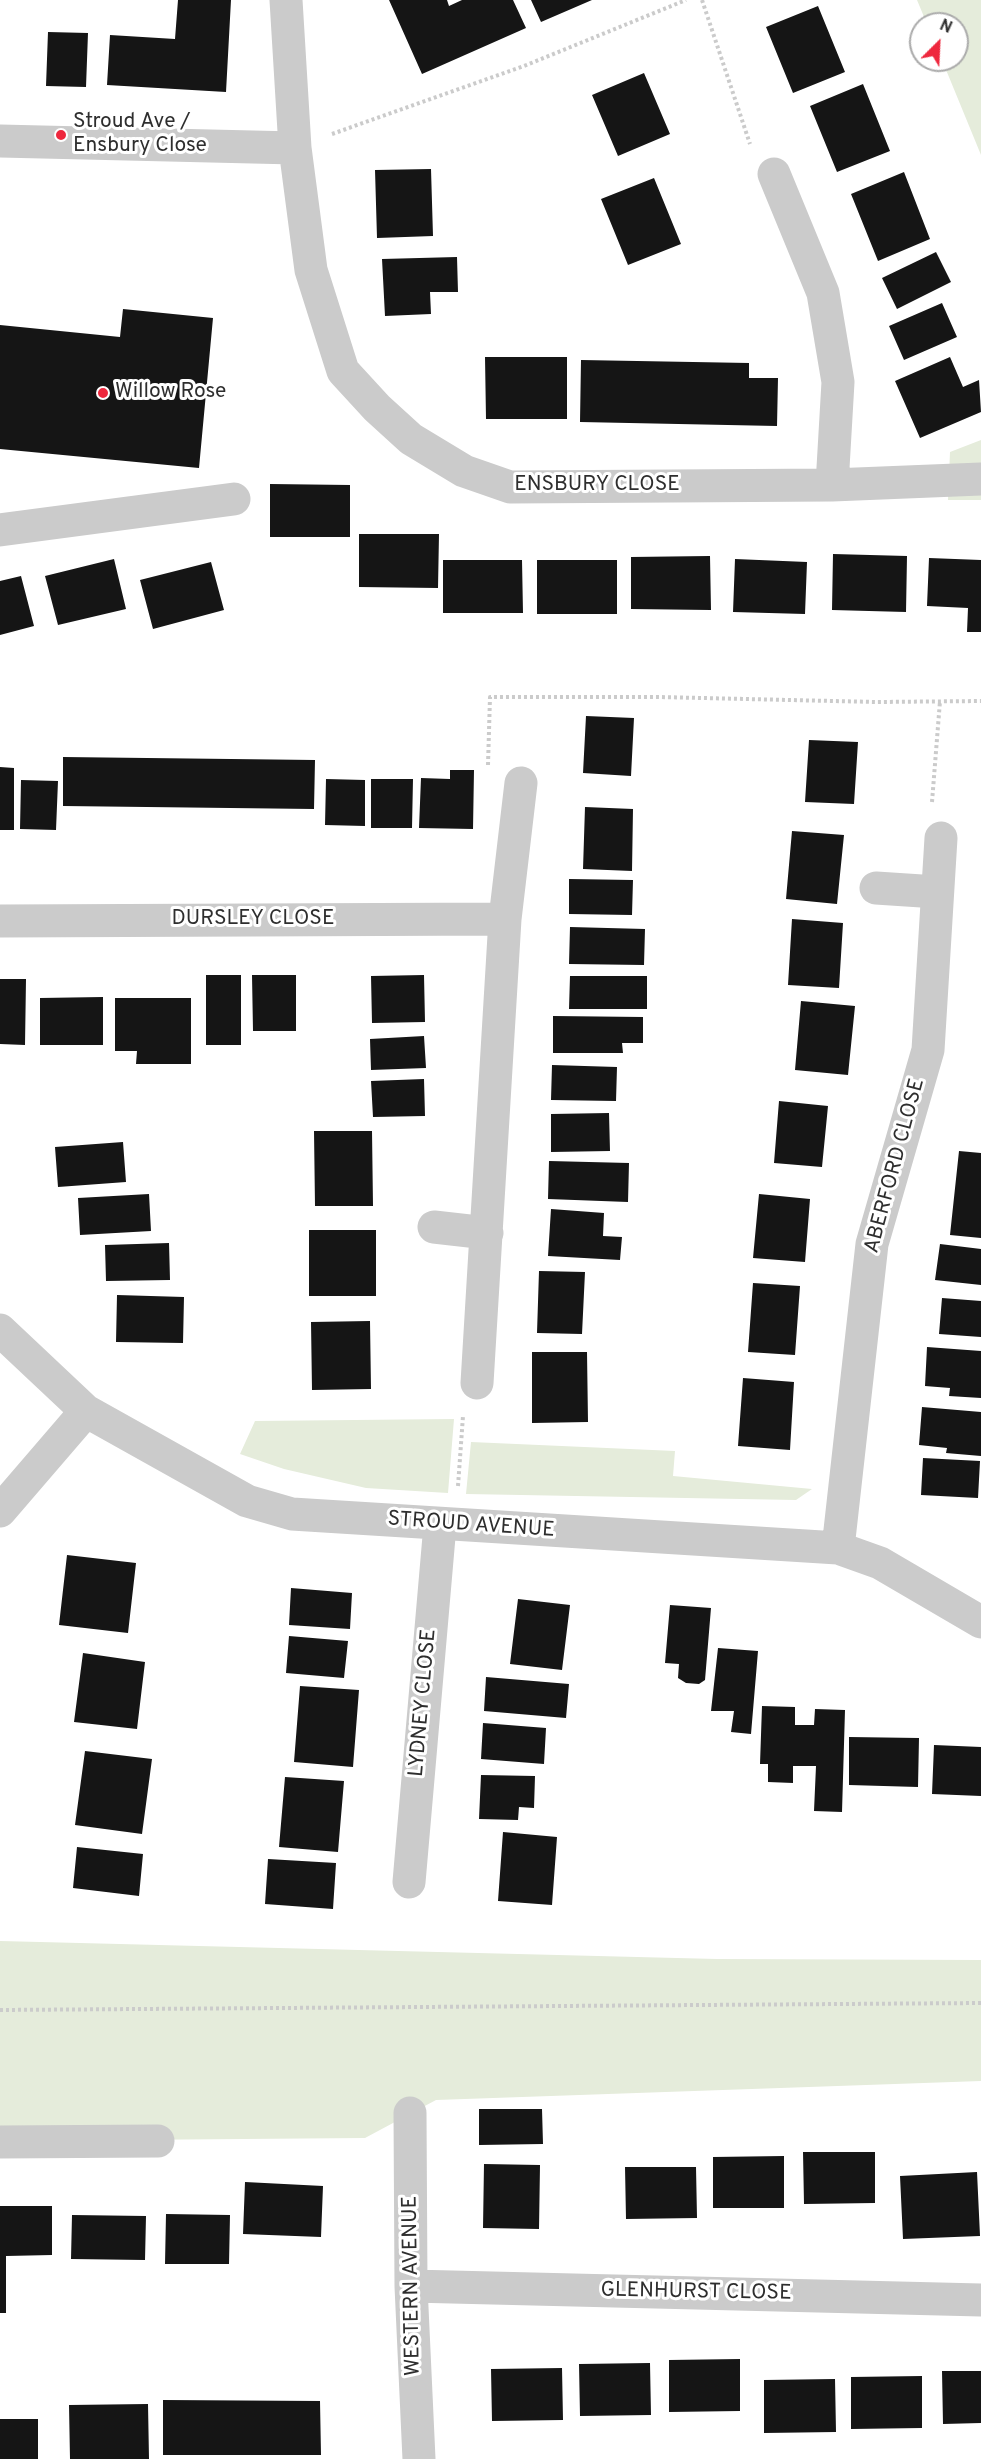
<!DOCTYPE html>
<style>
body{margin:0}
#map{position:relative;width:981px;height:2459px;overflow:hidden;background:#fff;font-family:Overpass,sans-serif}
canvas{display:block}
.north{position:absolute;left:909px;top:12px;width:60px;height:60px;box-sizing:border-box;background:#fff;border:2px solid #ababab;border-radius:50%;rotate:24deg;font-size:16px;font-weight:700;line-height:24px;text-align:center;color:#2e2e2e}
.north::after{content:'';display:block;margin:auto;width:21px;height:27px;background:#ee273d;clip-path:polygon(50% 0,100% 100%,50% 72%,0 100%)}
</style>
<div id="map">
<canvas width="981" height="2459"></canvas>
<div class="north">N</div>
</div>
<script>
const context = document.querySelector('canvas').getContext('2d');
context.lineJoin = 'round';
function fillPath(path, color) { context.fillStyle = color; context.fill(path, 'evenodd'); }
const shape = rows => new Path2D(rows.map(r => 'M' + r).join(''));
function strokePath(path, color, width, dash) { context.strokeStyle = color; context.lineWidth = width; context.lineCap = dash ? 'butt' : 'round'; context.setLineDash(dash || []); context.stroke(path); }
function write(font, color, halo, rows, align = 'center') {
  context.font = font + ' Overpass,sans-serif'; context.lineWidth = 6; context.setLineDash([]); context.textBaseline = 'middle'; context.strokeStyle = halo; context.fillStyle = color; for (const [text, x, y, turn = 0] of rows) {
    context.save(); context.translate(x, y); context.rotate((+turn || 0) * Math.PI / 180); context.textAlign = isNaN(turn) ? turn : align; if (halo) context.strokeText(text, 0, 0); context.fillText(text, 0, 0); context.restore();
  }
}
fillPath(shape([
 [917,0,981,0,981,155,942,60,957,60,957,24,927,24],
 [981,440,981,500,948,500,950,452],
 [454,1419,448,1493,366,1488,284,1469,240,1454,255,1421],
 [471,1442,675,1451,673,1476,812,1489,796,1500,466,1494],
 [0,1941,717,1959,981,1960,981,2081,436,2100,365,2138,0,2141]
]), '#e5ecdb');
fillPath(shape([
 [178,0,231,0,226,92,107,85,110,35,175,39],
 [389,0,447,0,449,6,462,0,513,0,526,28,422,74],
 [531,0,592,0,541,22],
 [818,6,845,72,793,93,766,27],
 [48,32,88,33,86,87,46,86],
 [644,73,670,134,618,156,592,95],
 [863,84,890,151,837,172,810,106],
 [431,169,433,236,377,238,375,170],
 [904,172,930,239,878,261,851,194],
 [654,178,681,244,628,265,601,199],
 [936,252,951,282,897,309,882,278],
 [457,257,458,292,430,292,431,314,385,316,382,259],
 [942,303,957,337,904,360,889,326],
 [123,309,213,318,199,468,0,449,0,325,120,337],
 [485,357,567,357,567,419,486,419],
 [950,357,963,387,979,380,981,412,920,438,895,381],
 [581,360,749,363,749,378,778,378,777,426,580,422],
 [270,484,350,485,350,537,270,537],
 [359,534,439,534,438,588,359,587],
 [833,554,907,556,906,612,832,610],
 [710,556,711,610,631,609,631,557],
 [929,558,981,560,981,632,967,632,968,608,927,606],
 [114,559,126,609,58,625,45,576],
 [735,559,807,562,805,614,733,612],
 [443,560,522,560,523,613,443,613],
 [537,560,617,560,617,614,537,614],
 [211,562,224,610,153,629,140,580],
 [21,576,34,626,0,635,0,581],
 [586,716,634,718,631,776,583,773],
 [809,740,858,742,854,804,805,802],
 [63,757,315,760,314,809,63,806],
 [0,767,14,768,14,830,0,830],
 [450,770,474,770,473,829,419,828,421,778,450,779],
 [326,779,365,780,365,826,325,825],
 [371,779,413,779,412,828,371,828],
 [21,780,58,781,56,830,20,829],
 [585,807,633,809,632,871,583,869],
 [792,831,844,835,837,904,786,899],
 [569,879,633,880,632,915,569,914],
 [792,919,843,923,839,988,788,985],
 [570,927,645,929,644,965,569,964],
 [206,975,241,975,241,1045,206,1045],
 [252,975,296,975,296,1031,253,1031],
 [424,975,425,1022,372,1023,371,976],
 [570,976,647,976,647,1009,569,1009],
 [0,979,26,979,25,1045,0,1044],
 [103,997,103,1045,40,1045,40,998],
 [115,998,191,998,191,1064,136,1064,137,1051,115,1051],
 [801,1001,855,1006,848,1075,795,1070],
 [553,1016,643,1017,643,1043,622,1043,623,1053,553,1053],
 [424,1036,426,1068,371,1070,370,1039],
 [552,1065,617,1067,616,1101,551,1100],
 [424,1079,425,1116,373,1117,371,1081],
 [779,1101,828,1106,822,1167,774,1163],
 [609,1113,610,1151,551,1152,551,1114],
 [314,1131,372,1131,373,1206,315,1206],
 [123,1142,126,1182,58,1187,55,1147],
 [959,1151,981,1153,981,1238,950,1235],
 [549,1161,629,1163,628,1202,548,1199],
 [149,1194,151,1231,80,1235,78,1198],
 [759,1194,810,1199,805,1262,753,1258],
 [551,1209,604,1213,603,1236,622,1237,620,1260,548,1256],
 [309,1230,376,1230,376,1296,309,1296],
 [169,1243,170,1280,106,1281,105,1245],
 [940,1244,981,1249,981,1285,935,1280],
 [539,1271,585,1272,582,1334,537,1333],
 [753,1283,800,1286,795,1355,748,1352],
 [117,1295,184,1297,183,1343,116,1342],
 [942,1298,981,1301,981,1337,939,1334],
 [370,1321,371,1389,312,1390,311,1322],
 [927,1347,981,1351,981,1398,949,1396,950,1388,925,1386],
 [532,1352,587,1352,588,1422,532,1423],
 [743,1378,794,1382,790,1450,738,1446],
 [922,1407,981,1412,981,1456,946,1453,947,1448,919,1445],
 [923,1458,980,1461,978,1498,921,1495],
 [67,1555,136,1563,128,1633,59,1625],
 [291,1588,352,1593,350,1629,289,1625],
 [518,1599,570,1605,562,1670,510,1664],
 [670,1605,711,1608,705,1680,699,1684,686,1683,678,1678,679,1664,665,1663],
 [289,1636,348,1641,344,1678,286,1673],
 [718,1648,758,1651,751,1734,731,1732,734,1711,711,1711],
 [83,1653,145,1662,137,1729,74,1722],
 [486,1677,569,1684,566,1718,484,1711],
 [300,1686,359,1690,353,1767,294,1762],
 [762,1706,795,1707,795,1725,814,1725,815,1709,845,1710,842,1812,814,1811,816,1766,793,1766,793,1783,768,1782,768,1764,760,1764],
 [483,1723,546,1728,544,1764,481,1759],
 [849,1737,919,1738,918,1787,849,1785],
 [934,1745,981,1747,981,1796,932,1794],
 [85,1751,152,1759,142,1834,75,1825],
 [481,1775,535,1776,534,1808,519,1807,518,1820,479,1819],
 [285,1777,344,1781,338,1852,279,1847],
 [503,1832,557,1837,552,1905,498,1901],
 [77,1847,143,1854,139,1896,73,1888],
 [268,1859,336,1863,333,1909,265,1904],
 [479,2109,542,2109,543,2144,479,2145],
 [803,2152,875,2152,875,2203,804,2204],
 [784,2156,784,2208,713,2208,713,2157],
 [484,2164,540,2165,539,2229,483,2228],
 [625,2167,696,2167,697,2218,626,2219],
 [977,2172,980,2236,903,2239,900,2176],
 [245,2182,323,2186,321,2237,243,2234],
 [0,2206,52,2206,52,2255,6,2256,6,2313,0,2313],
 [166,2214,230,2215,229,2264,165,2264],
 [72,2215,146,2216,145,2260,71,2259],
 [740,2359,740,2411,669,2412,669,2360],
 [650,2363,651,2415,580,2416,579,2364],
 [562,2368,563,2420,492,2421,491,2369],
 [942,2371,981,2371,981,2423,943,2424],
 [922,2376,922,2428,851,2429,851,2377],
 [835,2379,836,2432,764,2433,764,2380],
 [163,2400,320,2401,321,2455,163,2455],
 [148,2404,149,2459,70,2459,69,2405],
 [0,2419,38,2419,38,2459,0,2459]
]), '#151515');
strokePath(shape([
 [702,0,750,144],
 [332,134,524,66,686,0],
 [488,765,490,697,658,697,877,702,981,701],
 [932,802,940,701],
 [458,1486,463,1416],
 [0,2010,981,2003]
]), '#cbcbcb', 4, [3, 3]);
strokePath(shape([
 [286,0,295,148,311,270,343,371,377,408,411,439,464,471,510,487,832,485,981,479],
 [0,141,295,148],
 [774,174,823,293,838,382,832,485],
 [0,530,234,499],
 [876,888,937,892],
 [0,921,505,919],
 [434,1227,487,1233],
 [0,1330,86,1411,247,1501,292,1514,838,1548,880,1563,981,1622],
 [477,1383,505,919,521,783],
 [0,1511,86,1411],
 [838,1548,872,1244,928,1050,941,838],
 [409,1882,440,1525],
 [410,2113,411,2286,419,2459],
 [0,2142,158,2141],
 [411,2286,981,2300]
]), '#cbcbcb', 33);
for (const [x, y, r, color] of [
 [61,135,6,"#ee273d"],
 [103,393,6,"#ee273d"]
]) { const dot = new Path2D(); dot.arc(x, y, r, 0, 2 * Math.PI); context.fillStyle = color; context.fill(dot); strokePath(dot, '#fff', 2); }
write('21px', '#2e2e2e', '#fff', [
 ["Stroud Ave /",73,123],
 ["Ensbury Close",73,147],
 ["Willow Rose",115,393]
], 'left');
write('21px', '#2e2e2e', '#fff', [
 ["ENSBURY CLOSE",597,486],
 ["DURSLEY CLOSE",253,920],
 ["ABERFORD CLOSE",896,1166,-75],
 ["STROUD AVENUE",471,1526,4],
 ["LYDNEY CLOSE",424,1703,-85],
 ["WESTERN AVENUE",413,2286,-91],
 ["GLENHURST CLOSE",696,2293,1]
]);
</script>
